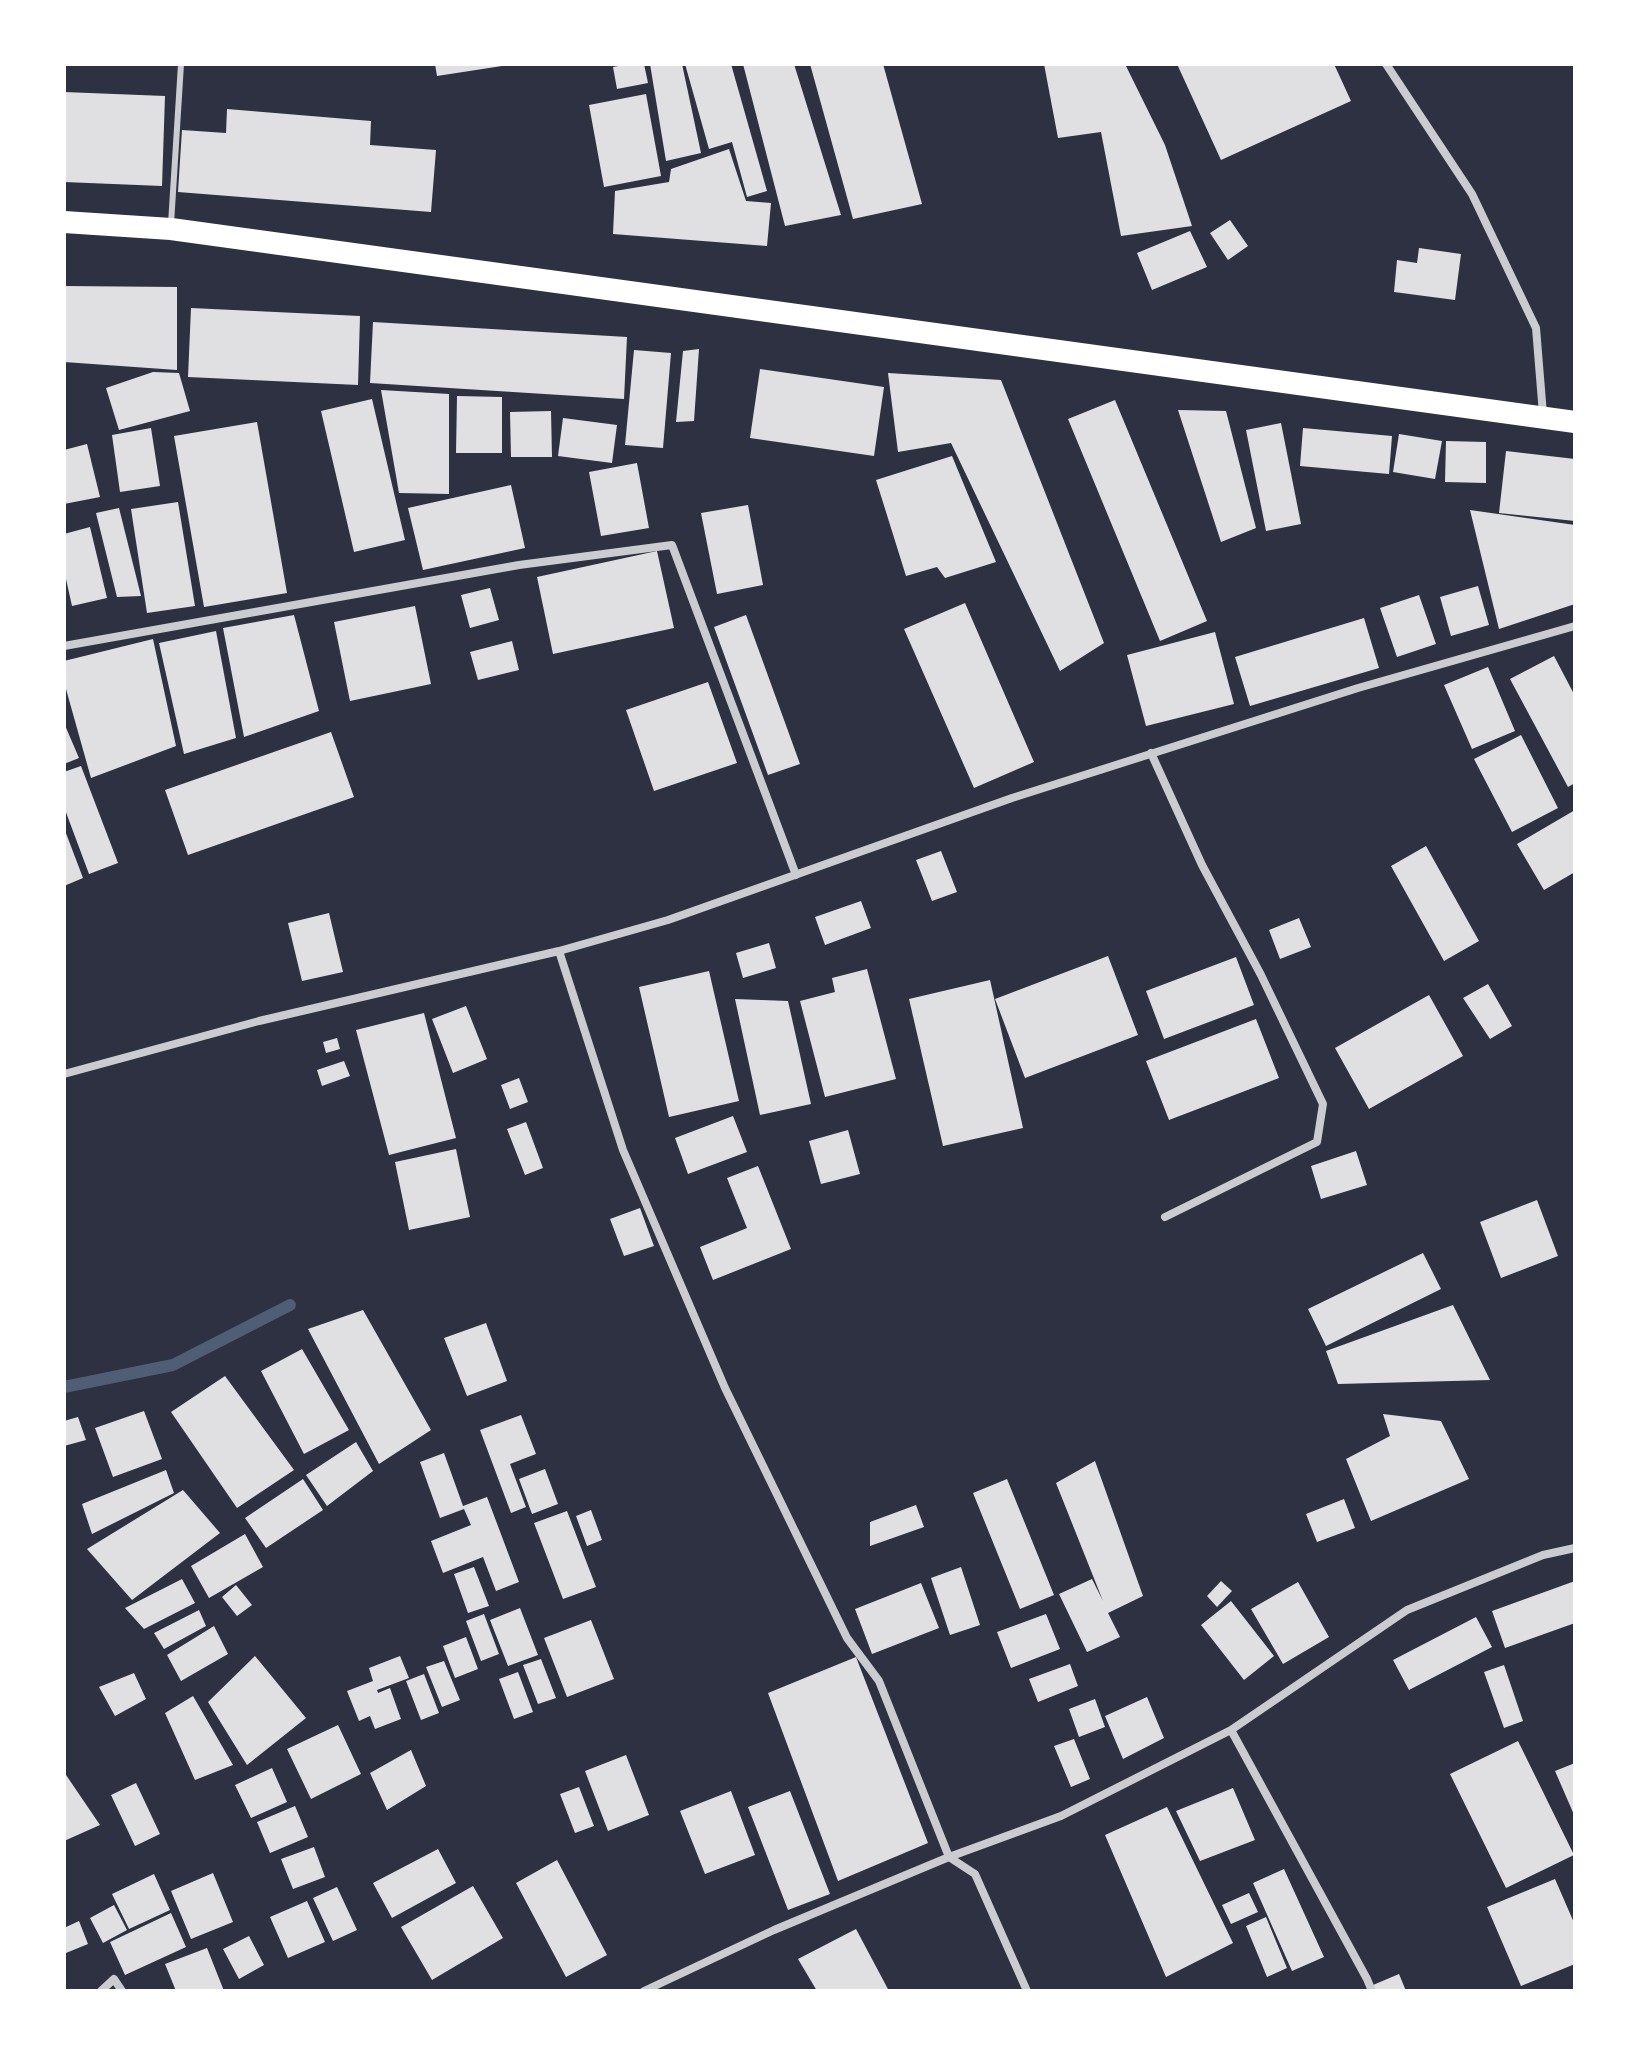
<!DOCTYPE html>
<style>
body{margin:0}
#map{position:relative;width:1639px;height:2055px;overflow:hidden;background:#2d3142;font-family:Lato,sans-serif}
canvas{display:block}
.frame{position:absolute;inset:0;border:66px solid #fff;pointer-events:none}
</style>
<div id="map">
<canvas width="1639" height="2055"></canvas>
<div class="frame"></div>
</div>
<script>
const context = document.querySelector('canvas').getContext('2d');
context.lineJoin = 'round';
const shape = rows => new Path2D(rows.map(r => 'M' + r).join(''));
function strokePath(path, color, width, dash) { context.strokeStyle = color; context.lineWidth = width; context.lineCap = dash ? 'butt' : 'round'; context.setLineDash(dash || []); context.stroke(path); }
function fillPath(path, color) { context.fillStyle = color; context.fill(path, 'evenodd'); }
strokePath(shape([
 [64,1387,173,1365,290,1305]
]), '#4f5d75', 12);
fillPath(shape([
 [435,64,502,64,502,66,437,76],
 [628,64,644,64,648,83,617,89,613,67],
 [650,64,682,64,701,153,666,161],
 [685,64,731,64,767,191,747,197,732,142,709,149],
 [743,64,794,64,841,215,785,226],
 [810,64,883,64,922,204,853,219],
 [1044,64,1125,64,1165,145,1192,226,1121,236,1101,132,1058,138],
 [1177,64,1334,64,1351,101,1221,160],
 [64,92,165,96,162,186,64,182],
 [646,94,661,176,604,187,589,105],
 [227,109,371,121,370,145,436,150,431,212,178,192,182,130,226,133],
 [729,149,746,201,771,203,767,246,613,234,615,191,669,182,671,169],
 [1230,220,1248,246,1228,260,1210,233],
 [1190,231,1207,267,1152,290,1137,253],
 [1419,248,1461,254,1455,300,1394,292,1397,260,1417,263],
 [64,286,177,287,177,370,64,362],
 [191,308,360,316,358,385,188,377],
 [373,322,627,337,624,399,370,383],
 [699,349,694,421,676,422,683,351],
 [634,350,671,353,663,448,625,445],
 [760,369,884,387,874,456,750,438],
 [153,372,179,373,190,411,119,430,106,388],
 [888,373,1001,380,1104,643,1060,671,951,443,898,452],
 [381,390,449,394,449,494,399,493],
 [457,396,502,397,502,453,456,453],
 [372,399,405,540,354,552,321,411],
 [1115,400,1207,621,1160,641,1068,419],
 [1178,410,1226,411,1256,528,1221,542],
 [551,411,552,457,511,457,510,412],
 [563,418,617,425,612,463,558,456],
 [257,422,287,593,204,607,174,436],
 [1281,423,1301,524,1266,531,1246,430],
 [151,428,160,486,120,492,112,435],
 [1303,428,1392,436,1389,474,1300,466],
 [1399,434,1442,441,1435,479,1393,472],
 [1446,441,1486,442,1486,483,1445,482],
 [87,444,100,497,64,504,64,450],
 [1506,451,1575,459,1575,521,1499,513],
 [952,456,996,562,945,578,937,567,906,576,876,480],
 [637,463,649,528,601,536,589,472],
 [511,485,525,548,423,570,408,508],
 [178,502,195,606,147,613,131,509],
 [748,505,763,585,717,594,701,513],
 [119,508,141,596,117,597,96,513],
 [1470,510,1575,525,1575,604,1499,629],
 [90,527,107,598,72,606,64,570,64,534],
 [657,551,674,628,553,654,537,577],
 [1478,586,1489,625,1451,636,1440,597],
 [490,588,499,620,470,628,461,595],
 [1419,595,1436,644,1397,657,1380,608],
 [965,603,1034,762,974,788,904,629],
 [415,606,431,684,350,701,334,622],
 [294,615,319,711,244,737,223,628],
 [746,615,800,764,768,775,714,627],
 [1364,618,1379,668,1250,706,1235,657],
 [216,631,236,738,184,754,159,643],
 [1215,632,1234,704,1146,726,1127,655],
 [153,639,176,746,91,778,64,682,64,661],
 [512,641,519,670,478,680,470,652],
 [1554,656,1575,696,1575,783,1568,787,1510,679],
 [1488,667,1515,731,1472,749,1444,685],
 [708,682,737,763,654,791,626,710],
 [64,723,79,758,64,764],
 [331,732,354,797,188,855,165,790],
 [1521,735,1558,808,1512,832,1474,759],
 [81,766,118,863,89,874,64,807,64,772],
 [1575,810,1575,872,1544,890,1517,844],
 [64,828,83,878,64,886],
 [1426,846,1479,941,1444,961,1391,866],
 [941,851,957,892,932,901,916,860],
 [861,901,871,928,825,945,815,917],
 [329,913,343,972,302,981,288,923],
 [1299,918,1311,947,1280,959,1269,930],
 [769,943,776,968,743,978,736,953],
 [1108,956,1138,1035,1025,1078,995,999],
 [1236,957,1254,1005,1164,1039,1146,991],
 [867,969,896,1079,825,1097,800,1001,835,992,832,978],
 [709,971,739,1101,669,1117,639,987],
 [990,980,1023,1128,943,1146,909,999],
 [1488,984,1512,1026,1490,1039,1463,998],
 [1429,995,1463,1056,1369,1109,1335,1048],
 [735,999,788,1001,811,1104,760,1115],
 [466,1006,487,1059,453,1073,432,1019],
 [424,1013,456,1138,389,1155,356,1030],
 [1256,1019,1279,1078,1169,1120,1146,1061],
 [337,1038,340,1049,326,1053,323,1042],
 [344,1061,350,1076,322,1086,317,1070],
 [519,1078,528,1102,510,1109,501,1085],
 [733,1116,747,1152,688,1174,675,1138],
 [526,1122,543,1168,525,1175,507,1129],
 [848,1130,860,1174,821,1184,809,1141],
 [456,1149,470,1217,409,1230,395,1162],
 [1356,1151,1367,1185,1321,1199,1311,1166],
 [758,1166,791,1249,713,1280,700,1247,747,1228,727,1178],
 [1537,1200,1558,1256,1501,1278,1480,1222],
 [640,1208,654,1246,624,1256,610,1219],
 [1423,1253,1441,1289,1326,1346,1308,1309],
 [1453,1305,1490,1380,1338,1384,1326,1351],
 [363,1310,431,1430,379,1464,308,1329],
 [486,1323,507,1381,467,1396,444,1338],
 [302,1349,349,1430,304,1454,261,1371],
 [225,1376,294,1470,237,1508,171,1412],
 [144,1411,162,1459,113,1477,95,1428],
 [1383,1414,1441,1421,1469,1479,1371,1521,1346,1459,1390,1436],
 [521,1415,536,1454,510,1464,526,1507,511,1513,480,1430],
 [78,1417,86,1440,64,1446,64,1421],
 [356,1442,373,1471,327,1506,306,1475],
 [444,1453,463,1506,487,1497,519,1582,496,1591,483,1557,443,1573,431,1541,471,1525,464,1509,440,1518,420,1462],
 [1095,1461,1143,1596,1108,1613,1120,1637,1087,1652,1059,1594,1092,1579,1103,1601,1056,1483],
 [545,1469,558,1504,532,1514,519,1479],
 [166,1470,174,1493,92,1534,82,1504],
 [303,1479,323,1510,266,1548,245,1518],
 [1007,1479,1054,1595,1020,1609,973,1493],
 [183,1490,220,1533,132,1600,87,1549],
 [1344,1499,1355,1528,1317,1542,1306,1514],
 [916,1505,924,1527,870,1546,870,1522],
 [591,1510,602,1540,587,1546,576,1516],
 [567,1511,596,1587,563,1599,534,1523],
 [245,1534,263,1567,209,1598,191,1566],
 [474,1567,489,1606,468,1613,454,1574],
 [961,1567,980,1625,950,1635,931,1578],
 [182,1579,195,1603,144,1629,125,1608],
 [1221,1581,1232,1591,1217,1607,1207,1596],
 [1575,1581,1575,1623,1505,1648,1492,1611],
 [1298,1582,1329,1637,1283,1664,1251,1609],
 [921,1583,939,1628,872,1654,855,1609],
 [236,1585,252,1605,237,1616,222,1597],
 [1231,1601,1274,1656,1244,1680,1201,1625],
 [520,1608,538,1655,508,1666,490,1620],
 [199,1610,206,1626,164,1649,154,1633],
 [484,1614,499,1654,481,1661,466,1621],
 [1046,1614,1060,1649,1011,1668,997,1632],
 [1476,1617,1492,1647,1409,1690,1393,1660],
 [591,1620,614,1679,567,1697,544,1638],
 [214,1626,228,1654,181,1681,167,1655],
 [466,1637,478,1669,455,1678,443,1646],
 [255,1656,306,1718,247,1765,208,1702],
 [400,1656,409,1678,377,1690,378,1693,390,1688,401,1719,375,1729,370,1716,359,1721,347,1691,373,1681,369,1668],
 [856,1657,928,1843,838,1881,768,1693],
 [541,1659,556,1698,538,1704,523,1665],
 [444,1661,460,1700,442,1707,426,1667],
 [1070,1664,1078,1686,1038,1702,1029,1679],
 [1504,1665,1523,1721,1504,1728,1484,1672],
 [518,1672,533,1712,514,1719,499,1679],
 [134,1673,146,1699,115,1716,99,1687],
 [424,1674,439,1713,421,1720,406,1681],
 [193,1696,233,1765,195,1780,165,1713],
 [1147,1697,1164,1738,1123,1759,1105,1716],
 [1095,1699,1105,1727,1079,1737,1069,1709],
 [338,1725,361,1774,311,1799,287,1749],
 [1074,1739,1090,1779,1071,1787,1054,1746],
 [1518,1741,1574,1855,1506,1888,1450,1774],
 [411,1750,426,1786,387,1810,370,1773],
 [626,1755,649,1815,608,1831,585,1771],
 [1575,1763,1575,1817,1555,1771],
 [272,1768,287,1802,251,1818,235,1785],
 [64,1772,100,1825,64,1841],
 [136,1783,160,1834,135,1846,111,1795],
 [579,1787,594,1826,575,1833,560,1794],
 [1233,1788,1255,1840,1200,1861,1176,1811],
 [731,1791,755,1855,705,1874,680,1811],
 [790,1791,830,1894,788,1910,748,1807],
 [295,1806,308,1837,270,1853,257,1822],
 [1167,1807,1233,1943,1166,1977,1105,1835],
 [314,1847,325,1877,293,1889,281,1859],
 [438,1849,456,1883,392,1918,373,1883],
 [557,1860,607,1955,566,1977,516,1883],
 [1284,1869,1324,1957,1292,1971,1253,1883],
 [213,1873,233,1922,191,1939,171,1891],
 [154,1874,170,1910,129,1929,112,1894],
 [1555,1879,1575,1925,1575,1964,1521,1986,1487,1907],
 [473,1886,503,1938,432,1980,401,1927],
 [337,1887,357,1930,333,1941,313,1898],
 [1249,1893,1258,1912,1231,1924,1222,1905],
 [307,1901,325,1942,288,1958,270,1917],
 [114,1905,127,1930,103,1943,90,1918],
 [171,1913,186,1947,125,1975,110,1942],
 [1266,1917,1287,1968,1267,1977,1246,1926],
 [79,1921,88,1944,66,1953,64,1948,64,1928],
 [856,1929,889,1991,817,1991,798,1959],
 [249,1936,264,1965,239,1979,223,1949],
 [207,1948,224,1991,176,1991,165,1964],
 [1399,1974,1406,1991,1376,1991,1373,1985]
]), '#e0e0e3');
strokePath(shape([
 [171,224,181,64]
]), '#caccd0', 6);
strokePath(shape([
 [1386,64,1472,194,1536,328,1543,414],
 [64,646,519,565,672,545,796,875],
 [1151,753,1202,865,1261,975,1323,1104,1317,1142,1165,1217],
 [559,951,623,1150,725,1388,847,1638,879,1681,949,1857,975,1874,1027,1991],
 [64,1074,259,1021,559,951,668,920,1012,798,1358,688,1575,626],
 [1231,1730,1367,1979,1372,1991],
 [101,1991,114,1979,122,1991],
 [644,1991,774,1930,949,1857,1061,1816,1231,1730,1407,1610,1543,1555,1575,1548]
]), '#caccd0', 8);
strokePath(shape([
 [64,222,171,229,1575,422]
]), '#fff', 22);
</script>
